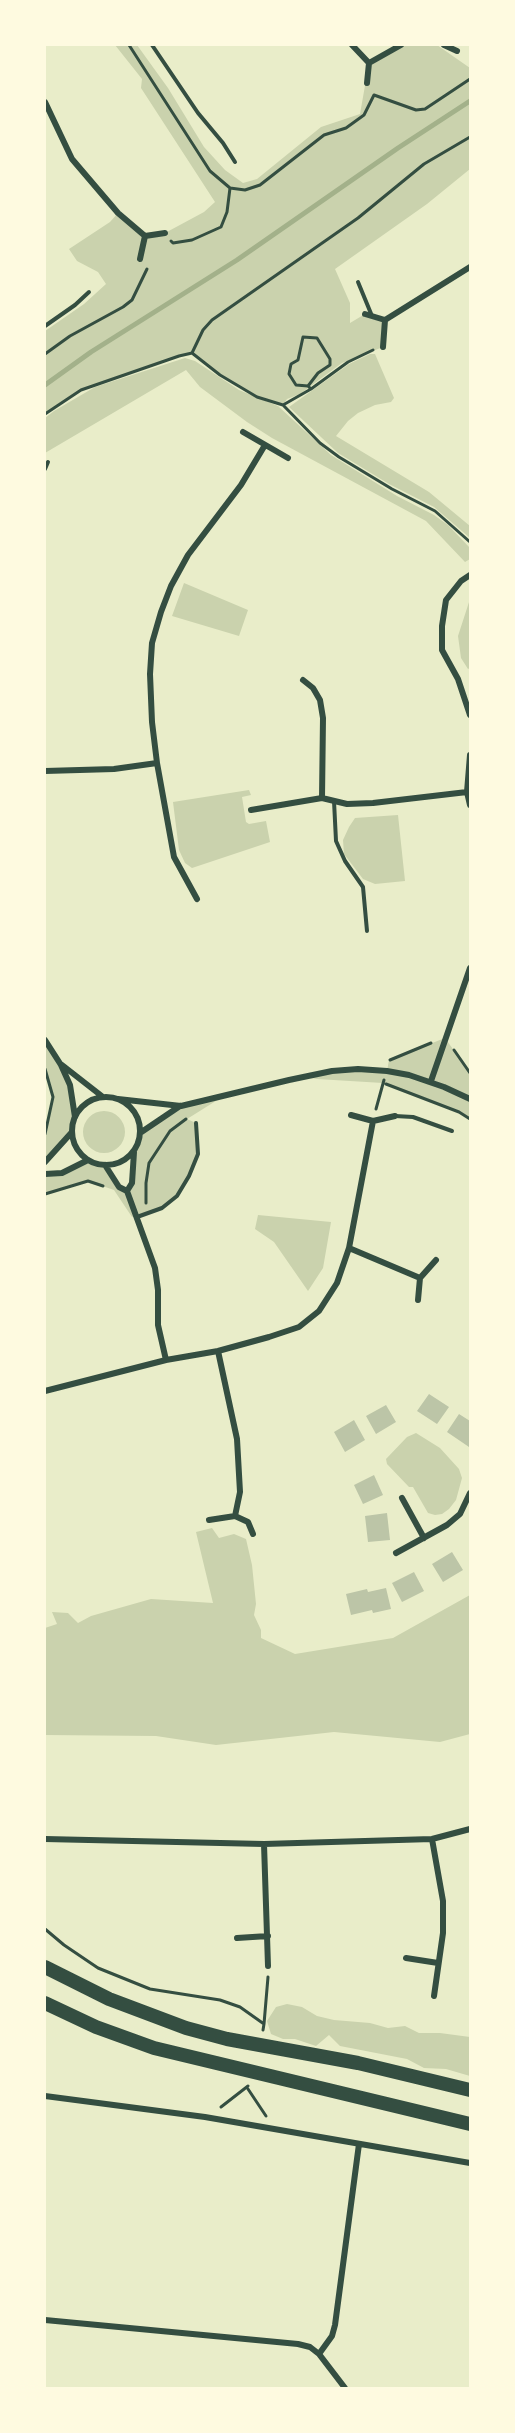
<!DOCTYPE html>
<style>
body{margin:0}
#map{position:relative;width:515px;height:2433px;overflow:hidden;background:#e9edc9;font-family:Roboto,sans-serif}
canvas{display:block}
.frame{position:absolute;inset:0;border:46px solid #fefae0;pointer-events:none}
</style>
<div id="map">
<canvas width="515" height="2433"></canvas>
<div class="frame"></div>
</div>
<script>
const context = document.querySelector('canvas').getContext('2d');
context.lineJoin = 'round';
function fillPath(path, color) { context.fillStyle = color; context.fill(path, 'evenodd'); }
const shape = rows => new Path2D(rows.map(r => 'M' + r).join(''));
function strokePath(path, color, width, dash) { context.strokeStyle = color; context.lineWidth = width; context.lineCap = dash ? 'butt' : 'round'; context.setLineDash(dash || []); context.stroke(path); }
fillPath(shape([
 [115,45,137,45,168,88,204,147,225,170,243,183,257,179,321,127,360,114,369,63,403,45,437,45,470,68,470,169,427,204,335,269,350,303,350,323,365,314,385,320,383,347,342,363,300,394,287,399,283,405,257,397,220,375,191,353,81,390,45,414,45,331,84,304,106,284,98,272,77,261,69,249,110,222,118,213,145,236,165,233,204,212,215,202,141,88,142,79],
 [370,354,375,354,394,398,391,402,375,405,358,413,348,421,336,436,429,492,470,526,470,538,434,507,389,484,338,453,289,407,349,364],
 [185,358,195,361,239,390,278,406,331,455,397,496,434,515,448,525,470,548,470,559,465,562,426,521,272,438,247,422,200,387,186,370,45,453,45,418,54,411,95,387],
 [184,583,248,610,239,636,172,616],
 [470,599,470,668,468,669,461,658,458,636],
 [249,790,251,795,242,797,246,822,249,824,266,821,270,842,192,868,185,863,179,850,173,802],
 [398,815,405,881,375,884,363,879,344,854,343,840,349,827,355,818],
 [445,1038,470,1073,470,1119,459,1112,383,1083,317,1079,305,1077,332,1071,387,1071,389,1060],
 [45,1041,70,1085,75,1117,72,1132,45,1162,45,1134,53,1097,45,1069],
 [227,1094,187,1119,196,1123,198,1154,189,1176,177,1196,162,1207,132,1217,114,1190,88,1181,45,1194,45,1174,62,1173,88,1160,105,1165,119,1187,127,1191,140,1133,181,1106],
 '83 1132a21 21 0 1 1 42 0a21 21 0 1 1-42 0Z',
 [258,1215,331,1222,323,1268,308,1291,274,1242,255,1229],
 [416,1433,440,1448,459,1469,462,1478,456,1500,449,1509,442,1514,435,1515,428,1513,413,1487,409,1487,387,1464,386,1459,407,1437],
 [212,1528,219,1538,234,1534,246,1539,252,1565,256,1604,254,1615,261,1630,261,1638,295,1654,393,1638,470,1595,470,1734,440,1742,334,1732,216,1745,156,1736,45,1735,45,1628,57,1624,52,1612,68,1613,78,1623,91,1616,151,1599,213,1603,196,1532],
 [287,2004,302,2007,317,2016,334,2020,370,2023,388,2028,405,2026,419,2033,440,2033,470,2037,470,2076,446,2069,424,2068,407,2059,340,2046,329,2035,316,2046,295,2039,283,2039,271,2034,267,2021,276,2007]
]), '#cad2ad');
strokePath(shape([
 [45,385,91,352,237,260,398,148,470,101]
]), '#a3b18a', 5);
fillPath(shape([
 [429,1394,449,1407,437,1424,417,1411],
 [386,1405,396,1422,376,1434,366,1416],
 [459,1414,470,1421,469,1447,447,1432],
 [354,1420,365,1440,345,1452,334,1432],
 [374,1475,383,1495,363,1504,354,1485],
 [387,1513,390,1540,368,1542,365,1516],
 [452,1552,463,1570,443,1582,432,1564],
 [414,1572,424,1591,402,1602,392,1583],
 [386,1588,391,1609,373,1613,372,1610,351,1615,346,1594,367,1589,368,1592]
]), '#bcc5a7');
strokePath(shape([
 [129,45,210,171,230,188],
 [171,241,173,243,192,240,221,227,227,212,230,188,245,190,260,185,324,135,346,128,364,115,374,95,416,110,425,109,470,79],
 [192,353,220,375,257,397,283,405,320,443,339,457,392,489,435,511,470,542],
 [45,354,70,336,123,307,132,300,147,269],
 [308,386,296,385,289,374,291,364,298,360,303,337,317,338,330,359,330,365,318,373,308,386,311,389],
 [283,405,311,389,348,362,373,350],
 [45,414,81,390,179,356,192,353,203,330,212,320,358,218,424,164,470,137],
 [454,1050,470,1073],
 [390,1060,431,1043],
 [45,1069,53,1097,45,1134],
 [386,1084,459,1112,470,1119],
 [376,1109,384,1080],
 [45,1194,88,1181,103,1186],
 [146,1203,146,1183,149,1163,170,1131,186,1119],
 [45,1929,64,1945,98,1968,150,1989,220,2000,240,2007,264,2024,263,2030],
 [264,2024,268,1977],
 [248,2089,266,2116],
 [221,2107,248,2086]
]), '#344e41', 3);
strokePath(shape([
 [152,45,198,113,223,143,235,162],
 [358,282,372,316],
 [45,326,75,305,89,292],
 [45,469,48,462],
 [334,801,336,841,345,861,363,887,367,931],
 [395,1116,413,1117,452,1131],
 [137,1217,162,1208,177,1196,189,1176,198,1154,196,1123]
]), '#344e41', 4);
strokePath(shape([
 [352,45,369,63,401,45],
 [444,45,457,51],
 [367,83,369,63],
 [45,102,72,159,118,213,145,236],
 [140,259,145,236,165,233],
 [365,314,385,320,383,347],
 [385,320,470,267],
 [243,432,288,458],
 [470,575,461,581,446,600,442,626,442,650,458,679,470,715],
 [303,680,313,688,320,700,323,718,322,798],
 [470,755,467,792,470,805],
 [45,771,114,769,157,763],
 [251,810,322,798,347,804,373,803,467,792],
 [197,899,174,857,157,763,152,722,150,674,152,643,161,612,171,586,188,555,241,485,265,445],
 [45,1040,61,1065,70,1085,75,1117],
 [62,1065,103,1097],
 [431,1081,470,968],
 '72 1131a34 34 0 1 1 68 0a34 34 0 1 1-68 0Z',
 [118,1099,181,1106,289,1080,332,1071,358,1069,387,1071,409,1075,444,1087,470,1099],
 [351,1115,373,1121,395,1116],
 [140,1133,180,1106],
 [45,1162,72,1132],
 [105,1165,119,1187,127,1191,155,1268,158,1290,158,1325,166,1360],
 [45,1174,62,1173,88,1160],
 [127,1191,132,1183,134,1152],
 [349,1248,420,1278],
 [418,1300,420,1278,436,1260],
 [218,1351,237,1439,240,1492,235,1516],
 [45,1391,166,1360,218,1351,269,1337,299,1327,319,1311,337,1283,349,1248,373,1121],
 [402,1498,424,1538],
 [209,1520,235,1516,248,1522,253,1534],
 [396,1553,447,1525,460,1514,470,1493],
 [45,1839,264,1844,432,1839,470,1829],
 [432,1839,443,1901,443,1933,434,1996],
 [264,1844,268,1966],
 [237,1938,268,1936],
 [406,1958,438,1963],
 [45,2096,205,2117,470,2163],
 [45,2320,298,2344,310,2347,319,2354,345,2388],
 [319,2354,332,2336,335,2325,359,2144]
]), '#344e41', 6);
strokePath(shape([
 [45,1967,109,1999,186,2028,227,2039,358,2063,470,2090],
 [45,2003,96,2027,154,2048,470,2124]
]), '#344e41', 14);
</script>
